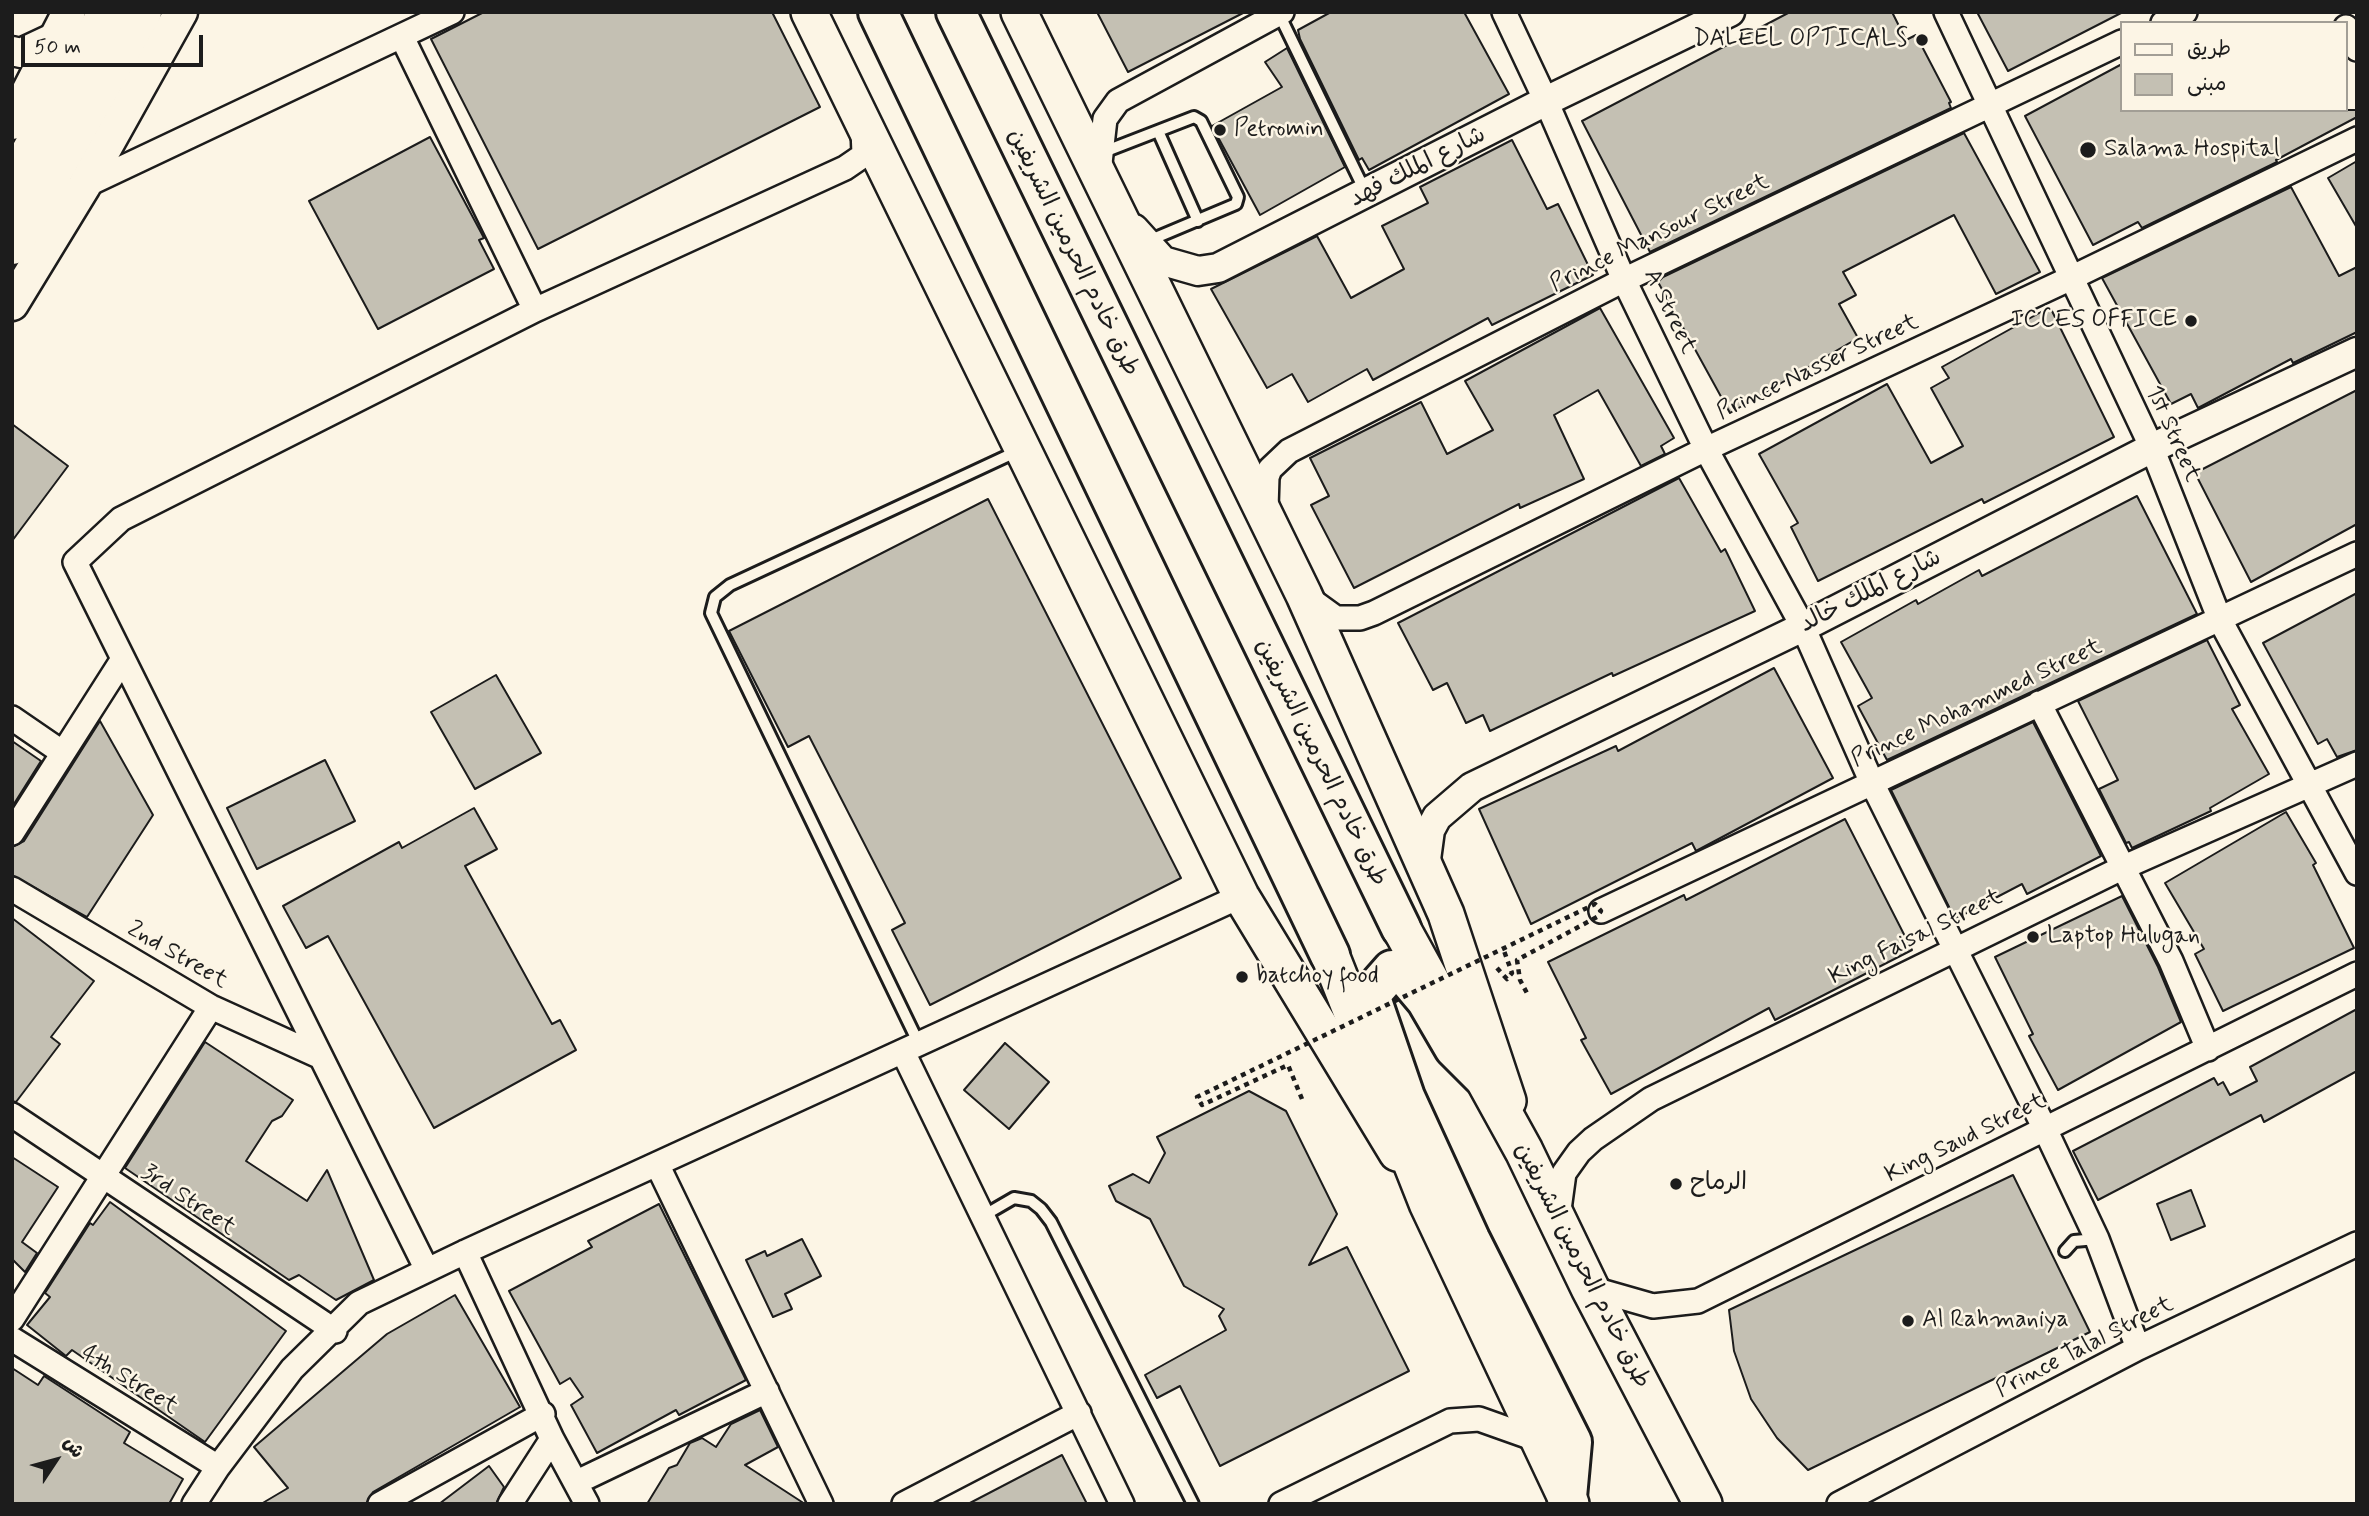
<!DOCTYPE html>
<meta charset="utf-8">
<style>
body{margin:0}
#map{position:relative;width:2369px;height:1516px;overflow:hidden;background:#fcf5e5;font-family:Mynerve,"Playpen Sans Arabic",sans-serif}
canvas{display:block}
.frame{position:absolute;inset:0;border:14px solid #1c1c1c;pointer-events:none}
.legend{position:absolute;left:2120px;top:21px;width:228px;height:91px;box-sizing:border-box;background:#fcf5e5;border:2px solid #a29e95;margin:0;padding:9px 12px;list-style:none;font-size:21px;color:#1c1c1c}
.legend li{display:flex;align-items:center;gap:14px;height:35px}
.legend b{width:35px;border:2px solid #a29e95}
.north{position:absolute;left:21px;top:1425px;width:70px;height:70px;-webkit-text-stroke:5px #fcf5e5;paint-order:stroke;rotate:54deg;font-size:19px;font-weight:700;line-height:28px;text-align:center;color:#1c1c1c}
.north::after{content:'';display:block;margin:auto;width:24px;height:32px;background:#1c1c1c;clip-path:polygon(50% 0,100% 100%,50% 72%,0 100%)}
.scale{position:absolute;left:21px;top:35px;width:182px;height:32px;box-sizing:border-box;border:4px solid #1c1c1c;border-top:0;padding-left:9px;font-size:21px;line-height:24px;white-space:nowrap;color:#1c1c1c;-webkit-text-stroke:5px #fcf5e5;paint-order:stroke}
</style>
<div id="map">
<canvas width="2369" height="1516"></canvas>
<div class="frame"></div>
<ul class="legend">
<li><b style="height:9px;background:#fcf5e5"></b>طريق</li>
<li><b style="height:19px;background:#c4c0b3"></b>مبنى</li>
</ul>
<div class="north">ش</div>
<div class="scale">50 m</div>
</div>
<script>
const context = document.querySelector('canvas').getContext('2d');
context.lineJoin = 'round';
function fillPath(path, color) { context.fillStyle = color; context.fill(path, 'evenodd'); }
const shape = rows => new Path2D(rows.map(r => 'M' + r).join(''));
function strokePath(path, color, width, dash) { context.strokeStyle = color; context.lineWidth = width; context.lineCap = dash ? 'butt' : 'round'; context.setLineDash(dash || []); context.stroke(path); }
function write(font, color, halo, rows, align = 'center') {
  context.font = font + ' Mynerve,"Playpen Sans Arabic",sans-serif'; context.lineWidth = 5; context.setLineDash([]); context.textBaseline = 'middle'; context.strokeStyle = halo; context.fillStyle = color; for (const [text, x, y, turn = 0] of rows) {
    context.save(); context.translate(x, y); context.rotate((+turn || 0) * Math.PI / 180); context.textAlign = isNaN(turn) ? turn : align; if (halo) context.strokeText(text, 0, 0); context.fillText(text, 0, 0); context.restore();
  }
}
const building = shape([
 [484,12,772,12,820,107,538,249,431,39,484,12],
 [1097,12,1245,12,1128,72,1097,12],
 [1331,12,1464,12,1509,94,1369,170,1362,158,1359,160,1300,39,1298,30,1331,12],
 [1790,12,1892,12,1906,40,1916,35,1951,102,1949,103,1951,108,1650,252,1582,121,1790,12],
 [1977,12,2123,12,2008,71,1977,12],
 [1287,48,1345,167,1260,215,1212,126,1282,87,1265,62,1287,48],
 [2122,64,2122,110,2357,110,2357,117,2276,160,2277,162,2142,228,2138,222,2093,245,2025,116,2122,64],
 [1964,133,2040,272,1996,294,1954,215,1843,272,1856,295,1839,304,1858,338,1730,413,1658,282,1663,277,1964,133],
 [430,137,484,238,479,240,494,269,378,329,309,201,430,137],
 [1512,140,1547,209,1558,204,1593,275,1492,325,1488,318,1373,380,1367,369,1308,402,1292,374,1267,388,1211,289,1317,236,1351,298,1404,269,1382,226,1428,203,1420,187,1512,140],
 [2357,161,2357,228,2328,178,2357,161],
 [2291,187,2339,276,2357,267,2357,332,2293,363,2291,359,2198,408,2191,394,2171,404,2102,278,2291,187],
 [2050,307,2114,437,1984,503,1982,499,1818,581,1791,527,1798,523,1759,454,1887,384,1931,463,1963,446,1931,388,1949,378,1942,367,2050,307],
 [1600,308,1674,438,1661,446,1665,454,1641,466,1598,390,1554,415,1584,479,1520,508,1519,504,1354,588,1311,505,1329,496,1310,458,1421,402,1447,454,1493,430,1465,381,1600,308],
 [2357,390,2357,524,2251,582,2195,473,2357,390],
 [12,424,68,466,12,541,12,424],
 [1679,478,1721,552,1725,549,1755,611,1613,676,1612,673,1490,731,1483,715,1466,723,1447,683,1433,690,1398,623,1679,478],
 [2137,496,2197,614,1887,760,1858,706,1872,698,1841,642,1916,600,1918,604,1979,570,1982,576,2137,496],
 [988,499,1181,878,930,1005,892,930,905,923,809,736,788,747,729,631,988,499],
 [2357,593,2357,750,2337,757,2327,739,2318,744,2263,643,2357,593],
 [2207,640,2240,705,2232,709,2269,774,2210,808,2211,811,2132,848,2129,842,2126,843,2099,789,2118,780,2078,701,2207,640],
 [1774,668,1833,778,1696,851,1692,843,1531,924,1479,809,1616,746,1618,751,1774,668],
 [496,675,541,753,475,789,431,712,496,675],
 [100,721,153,815,87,917,12,875,12,847,24,841,100,721],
 [2033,722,2101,856,2027,894,2022,884,1955,919,1891,790,2033,722],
 [12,741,41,761,12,807,12,741],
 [325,760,355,821,257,869,227,808,325,760],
 [474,808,497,849,465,866,552,1024,560,1020,576,1050,434,1128,328,936,306,948,283,906,399,842,402,848,474,808],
 [2286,812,2316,863,2313,865,2354,948,2223,1011,2195,954,2204,949,2165,883,2286,812],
 [1845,819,1912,950,1775,1020,1769,1008,1611,1094,1581,1040,1586,1038,1548,962,1684,895,1686,900,1845,819],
 [2122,896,2158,967,2181,1022,2058,1090,2029,1036,2033,1034,1995,957,2122,896],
 [12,918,94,981,51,1037,60,1044,16,1102,12,1101,12,918],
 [2357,1009,2357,1071,2264,1122,2261,1115,2098,1200,2073,1151,2214,1078,2218,1085,2223,1082,2230,1095,2257,1081,2250,1067,2357,1009],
 [205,1042,293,1100,282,1116,272,1121,246,1161,307,1201,327,1170,374,1280,336,1300,299,1275,289,1280,125,1168,205,1042],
 [1005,1043,1049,1082,1009,1129,964,1090,1005,1043],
 [1249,1091,1286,1111,1337,1214,1309,1265,1347,1247,1409,1371,1220,1466,1180,1386,1157,1398,1145,1375,1226,1330,1219,1316,1224,1309,1184,1286,1150,1219,1116,1201,1109,1186,1133,1174,1149,1183,1165,1153,1157,1137,1249,1091],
 [12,1157,58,1187,22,1242,37,1253,25,1272,12,1259,12,1157],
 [2013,1175,2090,1332,1808,1470,1777,1438,1751,1399,1734,1351,1729,1310,2013,1175],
 [2191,1190,2205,1226,2171,1240,2157,1204,2191,1190],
 [110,1202,286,1331,205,1442,72,1350,66,1356,27,1325,50,1297,45,1293,90,1223,93,1225,110,1202],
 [659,1204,746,1380,679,1415,676,1410,597,1453,571,1405,583,1397,570,1378,560,1384,509,1291,592,1247,588,1241,659,1204],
 [802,1239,821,1276,785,1294,792,1309,773,1317,746,1260,765,1251,767,1256,802,1239],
 [455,1295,520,1407,373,1492,366,1504,261,1504,288,1488,254,1447,387,1334,455,1295],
 [12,1368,38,1385,44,1376,130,1432,124,1443,183,1479,169,1504,12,1504,12,1368],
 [760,1410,778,1447,745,1465,805,1504,647,1504,669,1468,677,1465,690,1443,702,1438,716,1447,731,1424,760,1410],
 [1062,1455,1087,1504,968,1504,1062,1455],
 [489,1466,504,1487,496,1504,439,1504,489,1466]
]);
fillPath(building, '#c4c0b3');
strokePath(building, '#1c1c1c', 2);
const service = shape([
 [1279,14,1365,191],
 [1158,131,1198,221],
 [1101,153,1194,117,1201,121,1238,197,1236,204,1148,241],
 [919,1044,711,613,715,597,730,585,1020,450],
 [983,1216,1014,1198,1031,1201,1041,1209,1051,1222,1193,1504],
 [2065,1251,2074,1241,2097,1239]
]);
const minor = shape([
 [1504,12,1546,101,1624,280,1706,449,1803,627,1872,783,2045,1129,2097,1239,2138,1348],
 [1946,12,2152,448,2220,620,2357,873],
 [2163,23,2185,12],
 [2346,27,2357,49],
 [402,37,535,310],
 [1099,172,1105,119,1118,101,1282,12],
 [84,186,452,12],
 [1266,508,1267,477,1270,469,1289,451,1624,280,2122,42],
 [1307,597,1336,618,1360,618,1374,613,1706,449,2069,279,2357,139],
 [2039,703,2171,961,2208,1049],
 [12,718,63,753],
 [12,833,123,659],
 [12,889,211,1007,321,1057],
 [1601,911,2357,554],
 [903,1052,1122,1504],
 [12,1115,335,1331],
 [657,1164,821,1504],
 [1558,1217,1564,1173,1579,1152,1593,1139,1651,1099,2122,868,2357,764],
 [465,1252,552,1439,587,1504],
 [427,1270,75,562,121,519,535,310,845,168,864,155,863,128],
 [1590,1288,1653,1306,1698,1301,2357,974],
 [12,1319,211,1007],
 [12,1339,218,1467],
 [577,1482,767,1391],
 [194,1504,218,1467,292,1369,359,1303,465,1252,1241,896],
 [380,1504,543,1414],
 [510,1504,552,1439],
 [904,1504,1079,1413],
 [1281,1504,1450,1421,1479,1419,1541,1441],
 [1839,1504,2138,1348,2357,1244]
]);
const tertiary = shape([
 [12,51,21,53,53,38],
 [1134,229,1163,261,1198,271,1218,268,1546,101,1730,12],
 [1425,867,1430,830,1437,817,1472,787,1803,627,2152,448,2357,352]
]);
const secondary = shape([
 [12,123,69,12],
 [12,304,84,186,181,12]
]);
const primary = shape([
 [809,12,1241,896,1397,1153],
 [1019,12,1304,595,1446,914,1508,1101]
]);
const trunk = shape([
 [1401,928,1524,1151,1590,1288,1703,1504],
 [1330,955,1428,1203,1570,1504]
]);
const motorway = shape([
 [878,12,1330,955],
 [956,12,1401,928],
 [12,186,108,12],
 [12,245,142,12],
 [1482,1076,1454,1048,1426,1000,1405,975,1392,970,1370,995,1405,1097,1470,1239,1572,1442,1567,1497]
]);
strokePath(service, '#1c1c1c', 16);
strokePath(minor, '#1c1c1c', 28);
strokePath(tertiary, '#1c1c1c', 33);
strokePath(secondary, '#1c1c1c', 37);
strokePath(primary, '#1c1c1c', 40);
strokePath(trunk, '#1c1c1c', 42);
strokePath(motorway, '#1c1c1c', 44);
strokePath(shape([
 [1497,968,1507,979,1512,973,1503,948]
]), '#1c1c1c', 4.5, [5, 5]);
strokePath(service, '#fcf5e5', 10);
strokePath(minor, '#fcf5e5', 23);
strokePath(tertiary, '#fcf5e5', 28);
strokePath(secondary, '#fcf5e5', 32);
strokePath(primary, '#fcf5e5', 35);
strokePath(trunk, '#fcf5e5', 37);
strokePath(motorway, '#fcf5e5', 38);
strokePath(shape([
 [1302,1099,1288,1065,1202,1105,1197,1097,1595,904,1601,911,1597,917,1517,960,1520,980,1528,995]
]), '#1c1c1c', 4.5, [5, 5]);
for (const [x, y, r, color] of [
 [1922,40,7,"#1c1c1c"],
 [1220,130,7,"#1c1c1c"],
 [2088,150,9,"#1c1c1c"],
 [2191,321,7,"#1c1c1c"],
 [2033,937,7,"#1c1c1c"],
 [1242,977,7,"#1c1c1c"],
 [1676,1184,7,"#1c1c1c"],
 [1908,1321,7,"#1c1c1c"]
]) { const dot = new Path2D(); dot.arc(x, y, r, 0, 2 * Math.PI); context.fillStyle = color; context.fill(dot); strokePath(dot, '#fcf5e5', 2.5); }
write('24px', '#1c1c1c', '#fcf5e5', [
 ["DALEEL OPTICALS",1908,40,"right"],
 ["Petromin",1234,130],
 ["Salama Hospital",2104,150],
 ["ICCES OFFICE",2177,321,"right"],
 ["Laptop Hulugan",2047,937],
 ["batchoy food",1256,977],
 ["الرماح",1690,1184],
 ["Al Rahmaniya",1922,1321]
], 'left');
write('24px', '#1c1c1c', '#fcf5e5', [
 ["شارع الملك فهد",1418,168,-27],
 ["Prince Mansour Street",1660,234,-26],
 ["طرق خادم الحرمين الشريفين",1072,253,64],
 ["A Street",1669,312,64],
 ["Prince Nasser Street",1818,368,-25],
 ["1st Street",2172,434,66],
 ["شارع الملك خالد",1871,592,-27],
 ["Prince Mohammed Street",1977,704,-25],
 ["طرق خادم الحرمين الشريفين",1320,763,64],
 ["King Faisal Street",1916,938,-26],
 ["2nd Street",177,956,30],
 ["King Saud Street",1966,1139,-26],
 ["3rd Street",188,1201,34],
 ["طرق خادم الحرمين الشريفين",1581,1266,63],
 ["Prince Talal Street",2085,1348,-27],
 ["4th Street",129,1381,32]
]);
</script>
